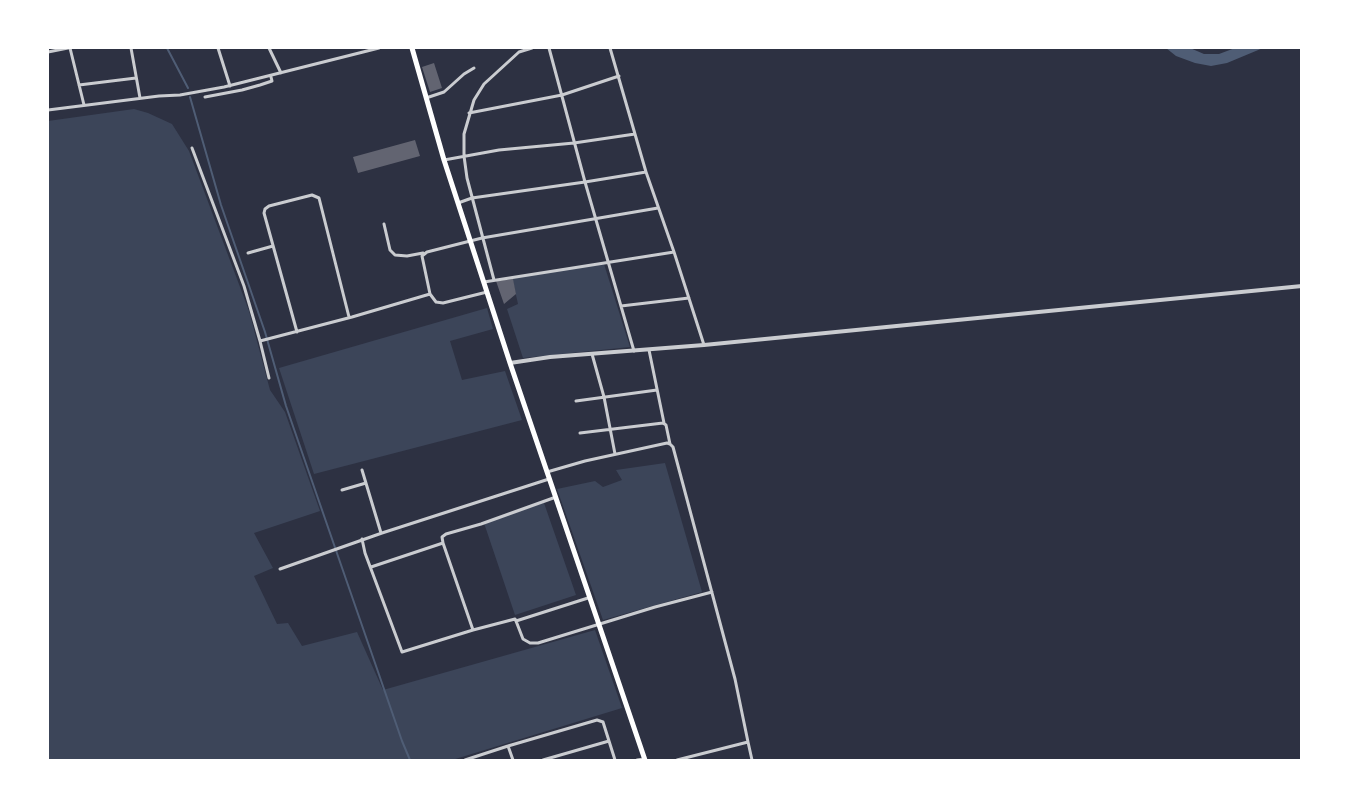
<!DOCTYPE html>
<style>
body{margin:0}
#map{position:relative;width:1349px;height:808px;overflow:hidden;background:#2d3142;font-family:"Libre Baskerville",serif}
canvas{display:block}
.frame{position:absolute;inset:0;border:49px solid #fff;pointer-events:none}
</style>
<div id="map">
<canvas width="1349" height="808"></canvas>
<div class="frame"></div>
</div>
<script>
const context = document.querySelector('canvas').getContext('2d');
context.lineJoin = 'round';
function fillPath(path, color) { context.fillStyle = color; context.fill(path, 'evenodd'); }
const shape = rows => new Path2D(rows.map(r => 'M' + r).join(''));
function strokePath(path, color, width, dash) { context.strokeStyle = color; context.lineWidth = width; context.lineCap = dash ? 'butt' : 'round'; context.setLineDash(dash || []); context.stroke(path); }
fillPath(shape([
 [134,109,148,113,172,124,189,151,249,311,270,390,285,412,320,511,254,533,273,568,254,576,277,624,288,623,302,646,357,632,383,690,595,630,622,708,452,760,48,760,48,121],
 [604,264,630,347,523,358,507,309,518,304,512,277],
 [487,308,493,329,450,341,462,380,505,371,522,420,314,474,279,368],
 [665,463,702,592,603,620,557,489,595,481,603,487,622,480,616,470],
 [544,503,576,595,515,615,484,523]
]), '#3c4559');
fillPath(shape([
 [1166,48,1190,48,1204,54,1219,54,1235,48,1263,48,1227,63,1211,66,1195,63,1176,56]
]), '#4f5d75');
strokePath(shape([
 [167,48,188,88],
 [190,97,221,205,265,332,286,406,402,741,410,760]
]), '#4f5d75', 2);
fillPath(shape([
 [434,63,442,88,430,92,422,67],
 [415,140,420,156,358,173,353,157],
 [513,279,516,294,504,304,496,281]
]), '#626471');
strokePath(shape([
 [70,48,84,105],
 [131,48,140,98],
 [218,48,230,86],
 [269,48,281,73],
 [549,48,585,182,646,172,674,252,704,345],
 [610,48,646,172],
 [48,52,68,48],
 [79,85,136,78],
 [205,97,242,90,260,85,272,81,271,77],
 [426,98,444,92,464,74,474,68],
 [48,110,159,96,180,95,224,87,379,48],
 [469,113,562,95,619,76],
 [192,148,244,286,260,341,269,378],
 [444,160,499,150,574,143,635,134],
 [458,203,472,198,585,182,634,351],
 [384,224,390,250,395,255,407,256,423,253],
 [248,253,273,246],
 [494,280,467,178,464,156,464,134,474,100,484,84,519,52,532,48],
 [484,282,674,252],
 [487,292,443,303,436,302,430,294,422,256,427,252,482,238,658,208],
 [621,306,689,298],
 [297,332,264,213,265,209,269,206,312,195,319,198,349,317],
 [260,341,352,317,430,294],
 [649,350,664,423],
 [592,354,604,397,615,454],
 [576,401,657,390],
 [580,433,663,423,666,425,670,444],
 [362,470,381,533],
 [547,472,585,461,667,443,670,444,673,447,735,679,748,742],
 [342,490,366,483],
 [362,539,365,553,402,652,473,630,515,619,516,621,588,598],
 [443,543,473,630],
 [371,567,443,543,442,537,446,534,481,524,556,497],
 [280,569,382,533,549,479],
 [516,621,523,639,530,643,538,643,655,607,712,592],
 [465,760,508,746],
 [513,760,508,746,597,720,603,722,615,760],
 [543,760,609,741],
 [637,760,644,759],
 [677,760,748,742,752,760]
]), '#caccd0', 3);
strokePath(shape([
 [510,363,550,357,704,345,1302,286]
]), '#caccd0', 4);
strokePath(shape([
 [412,48,444,160,510,363,645,760]
]), '#fff', 5);
</script>
